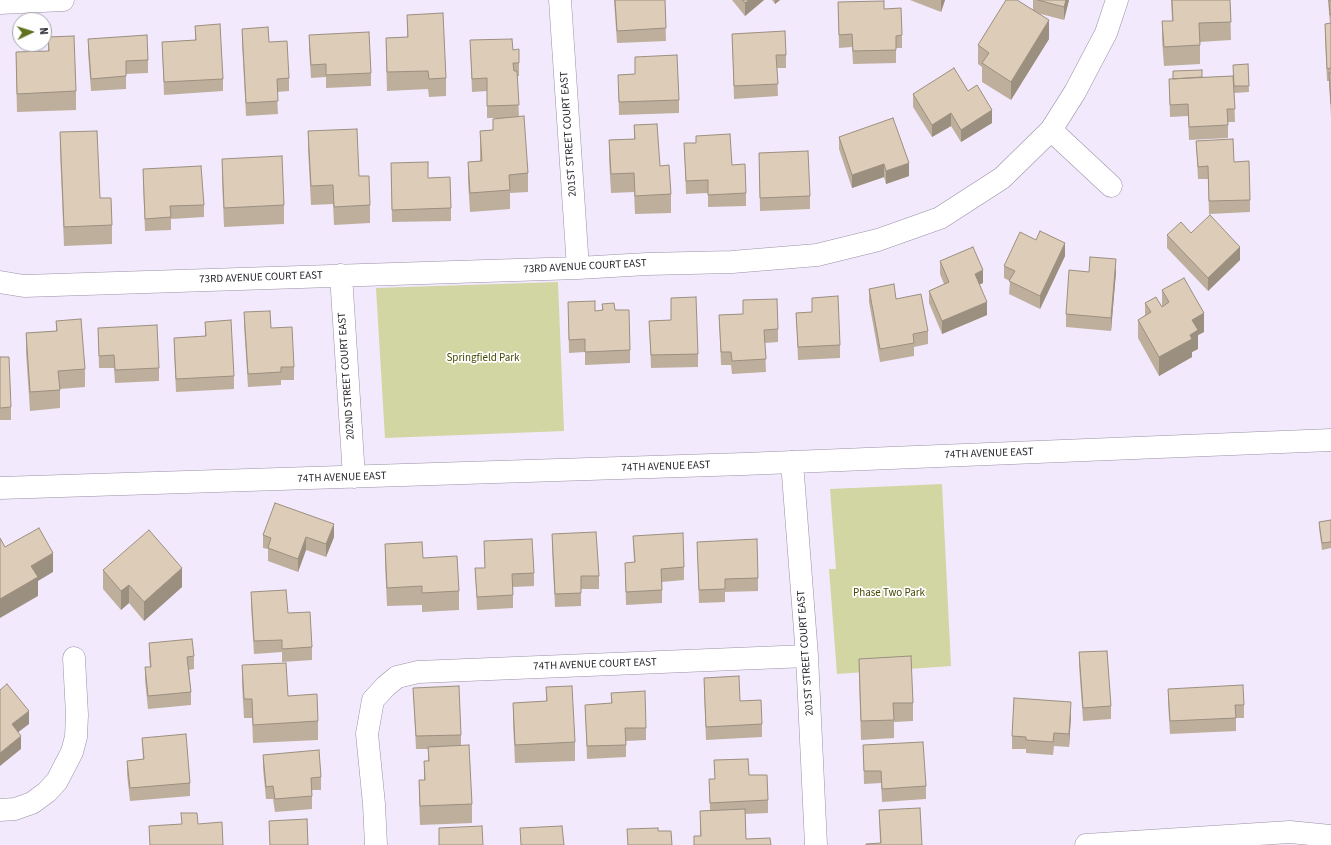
<!DOCTYPE html>
<style>
body{margin:0}
#map{position:relative;width:1331px;height:845px;overflow:hidden;background:#f2e9fc;font-family:"Source Sans 3",sans-serif}
canvas{display:block}
.north{position:absolute;left:12px;top:12px;width:40px;height:40px;box-sizing:border-box;background:#fff;border:1px solid #a7a5a9;border-radius:50%;rotate:86deg;font-size:11px;font-weight:700;line-height:16px;text-align:center;color:#231f27}
.north::after{content:'';display:block;margin:auto;width:14px;height:18px;background:#607220;clip-path:polygon(50% 0,100% 100%,50% 72%,0 100%)}
</style>
<div id="map">
<canvas width="1331" height="845"></canvas>
<div class="north">N</div>
</div>
<script>
const context = document.querySelector('canvas').getContext('2d');
context.lineJoin = 'round';
function fillPath(path, color) { context.fillStyle = color; context.fill(path, 'evenodd'); }
const shape = rows => new Path2D(rows.map(r => 'M' + r).join(''));
function strokePath(path, color, width, dash) { context.strokeStyle = color; context.lineWidth = width; context.lineCap = dash ? 'butt' : 'round'; context.setLineDash(dash || []); context.stroke(path); }
function write(font, color, halo, rows, align = 'center') {
  context.font = font + ' "Source Sans 3",sans-serif'; context.lineWidth = 3.5; context.setLineDash([]); context.textBaseline = 'middle'; context.strokeStyle = halo; context.fillStyle = color; for (const [text, x, y, turn = 0] of rows) {
    context.save(); context.translate(x, y); context.rotate((+turn || 0) * Math.PI / 180); context.textAlign = isNaN(turn) ? turn : align; if (halo) context.strokeText(text, 0, 0); context.fillText(text, 0, 0); context.restore();
  }
}
fillPath(shape([
 [558,282,564,431,385,438,376,288],
 [942,484,951,666,837,674,829,569,836,569,830,489]
]), '#d1d6a3');
const minor = shape([
 [560,0,578,268],
 [0,3,63,0],
 [1051,130,1111,186],
 [341,275,354,477],
 [0,282,24,286,578,268,647,264,732,262,817,255,878,240,940,218,1002,178,1051,130,1075,92,1106,33,1117,0],
 [792,462,807,656,816,845],
 [0,488,744,464,1331,440],
 [0,810,15,809,32,803,47,792,57,781,72,752,76,737,77,715,74,658],
 [376,845,374,804,367,734,373,700,386,686,397,677,418,672,807,656],
 [1086,845,1290,832,1331,836]
]);
strokePath(minor, '#9b90a6', 23);
strokePath(minor, '#fff', 22);
fillPath(shape([
 [614,0,665,0,666,41,617,43],
 [732,0,764,0,745,16],
 [772,0,780,0,775,4],
 [910,0,945,0,941,12],
 [1033,0,1069,0,1064,20,1037,13,1049,39,1011,100,982,82,982,67,978,64,978,45,1033,10],
 [1171,0,1230,0,1231,40,1200,42,1200,64,1164,66,1162,40,1162,21,1172,21],
 [1328,0,1331,0,1331,117,1329,81,1327,81,1325,37,1325,24,1330,24],
 [838,2,884,9,902,35,902,48,896,48,896,63,853,64,852,47,839,48],
 [407,15,446,78,446,96,429,97,428,89,387,91,386,57,386,38,407,37],
 [195,26,223,79,223,91,164,95,162,42,195,40],
 [242,29,269,42,289,78,289,91,277,92,278,114,246,116,242,42],
 [732,34,786,55,786,68,777,68,778,96,734,99],
 [309,35,371,73,371,86,326,88,326,77,311,78,309,48],
 [48,37,76,91,76,110,17,112,16,71,16,52,48,51],
 [88,39,148,60,148,73,126,74,126,89,91,91,88,52],
 [470,40,513,50,519,63,519,76,517,76,519,117,528,173,528,192,510,193,510,209,470,212,468,181,468,162,480,161,480,131,493,130,493,119,499,118,487,118,487,91,472,92],
 [635,57,679,100,679,113,619,115,618,75,635,74],
 [1248,64,1249,92,1234,93,1235,122,1228,122,1228,138,1189,140,1188,116,1170,117,1169,79,1233,76],
 [968,91,992,123,961,142,951,126,932,137,913,107,913,94],
 [634,125,660,166,671,194,671,213,635,214,634,192,611,193,609,159,609,140,634,139],
 [308,131,359,176,370,205,370,223,334,225,333,204,311,205,308,149],
 [60,132,100,198,112,225,112,244,64,246,60,151],
 [839,137,909,176,886,184,884,177,852,188,839,149],
 [1196,141,1234,162,1250,200,1250,212,1209,214,1208,179,1198,179],
 [684,143,732,165,746,193,746,206,708,207,708,193,686,194],
 [759,153,810,196,810,209,760,211],
 [222,159,284,205,284,224,224,227,222,178],
 [391,163,428,178,451,208,451,221,392,222],
 [143,169,204,205,204,217,171,219,171,230,145,231,143,182],
 [1191,233,1240,260,1208,291,1167,248,1167,235],
 [1065,256,1040,309,1009,294,1010,281,1004,278,1004,266],
 [940,261,983,283,979,285,987,315,942,334,929,303,929,291,944,284,940,274],
 [1089,272,1116,272,1111,331,1066,327,1066,314],
 [869,289,896,299,928,331,928,344,914,347,914,356,880,362,869,302],
 [1162,290,1204,332,1198,335,1198,349,1192,352,1192,357,1159,376,1138,338,1138,320,1145,315,1145,303,1162,306],
 [671,298,698,354,698,367,651,368,649,321,671,320],
 [812,298,840,345,840,358,798,360,796,313,812,312],
 [743,300,778,329,778,342,765,343,766,372,732,374,731,365,721,365,719,315,743,314],
 [568,302,595,311,602,310,602,304,615,310,630,350,630,363,585,365,585,352,569,353],
 [244,312,271,328,294,367,294,380,281,380,281,385,248,387,244,325],
 [56,321,85,369,85,387,60,389,60,408,30,411,26,352,26,333,56,331],
 [205,322,234,376,234,389,176,392,174,350,174,338,205,336],
 [98,328,159,368,159,381,115,383,114,368,99,368],
 [0,357,11,407,11,420,0,420],
 [1331,520,1331,548,1322,550,1319,528,1319,522],
 [552,534,599,576,599,589,581,589,581,606,555,607,552,547],
 [263,535,334,537,326,557,306,550,298,572,268,561,268,549,263,548],
 [633,536,684,567,684,580,662,582,662,603,626,605,625,563,634,562],
 [484,541,534,573,534,586,513,587,513,608,477,610,475,568,485,568],
 [697,542,758,578,758,591,725,592,725,602,699,603],
 [385,544,423,558,459,591,459,610,422,612,422,605,387,606,385,563],
 [103,570,182,587,144,621,129,603,121,610,103,589],
 [251,592,288,613,312,647,312,660,282,662,282,652,254,654,251,605],
 [149,643,194,656,194,669,189,670,191,692,191,705,148,709,145,680,145,667,150,667,149,655],
 [1079,652,1111,706,1111,719,1083,721,1079,665],
 [859,659,913,703,913,721,894,722,894,738,861,740,859,677],
 [242,665,288,696,318,721,318,740,253,743,252,718,244,718,242,684],
 [704,678,740,701,762,724,762,737,706,740,704,691],
 [546,687,575,742,575,761,515,763,513,722,513,703,546,701],
 [413,688,461,735,461,745,472,804,472,823,420,825,419,799,419,780,424,780,424,761,428,761,428,749,416,749],
 [1168,689,1244,705,1244,718,1236,718,1236,731,1170,734,1168,702],
 [611,693,646,728,646,740,626,741,626,757,587,759,585,705,611,703],
 [1071,715,1069,747,1054,746,1053,755,1026,753,1026,749,1012,749,1012,736],
 [142,738,190,783,190,796,130,801,127,774,127,761,143,759],
 [863,745,926,786,926,799,882,802,881,783,864,784],
 [263,755,321,777,321,790,312,790,312,809,275,812,273,799,266,799,263,768],
 [714,760,749,775,768,800,768,813,745,814,746,839,771,845,694,845,694,836,700,836,700,811,710,810,709,779,715,779],
 [879,810,922,845,880,843],
 [269,821,308,845,270,845]
]), '#beaf9d');
fillPath(shape([
 [749,0,764,0,745,16,745,3],
 [775,0,780,0,775,4],
 [941,0,945,0,941,12],
 [1066,0,1069,0,1064,20,1064,7],
 [1049,20,1049,39,1011,100,1011,82],
 [992,110,992,123,961,142,961,130],
 [951,113,951,126,932,137,932,125],
 [909,163,909,176,886,184,886,171],
 [884,164,884,177,852,188,852,175],
 [1065,243,1065,256,1040,309,1040,296],
 [1240,247,1240,260,1208,291,1208,278],
 [1116,259,1116,272,1111,331,1111,318],
 [983,270,983,283,975,286,975,274],
 [987,302,987,315,942,334,942,321],
 [1204,313,1204,332,1198,335,1198,349,1192,352,1192,357,1159,376,1159,357,1190,335,1192,320],
 [334,524,334,537,326,557,326,544],
 [306,537,306,550,298,572,298,559],
 [53,553,53,572,38,581,38,596,0,618,0,599,31,566],
 [182,568,182,587,144,621,144,602],
 [129,585,129,603,121,610,121,591],
 [1071,702,1071,715,1069,747,1069,734],
 [29,711,29,724,12,737,12,724],
 [21,736,21,749,0,766,0,753]
]), '#9b8f80');
const building = shape([
 [615,0,665,0,666,28,617,31,615,0],
 [743,0,749,0,745,3,743,0],
 [1006,0,1017,0,1049,20,1011,82,982,63,989,53,978,45,1006,0],
 [1038,0,1066,0,1064,7,1038,0],
 [1172,0,1230,0,1231,22,1199,23,1200,45,1164,47,1162,21,1173,21,1172,0],
 [1329,0,1331,0,1331,15,1330,15,1329,0],
 [884,1,884,9,901,8,902,35,896,36,896,50,853,51,852,34,839,35,838,2,884,1],
 [443,13,446,78,429,79,428,71,387,72,386,38,408,37,407,15,443,13],
 [1331,23,1331,68,1327,69,1325,24,1331,23],
 [220,24,223,79,164,82,162,42,196,40,195,26,220,24],
 [268,27,269,42,287,41,289,78,277,79,278,101,246,103,242,29,268,27],
 [785,31,786,55,776,55,778,84,734,86,732,34,785,31],
 [369,32,371,73,326,75,326,64,311,65,309,35,369,32],
 [147,35,148,60,126,61,126,76,91,79,88,39,147,35],
 [74,36,76,91,17,94,16,52,49,51,48,37,74,36],
 [512,39,513,50,519,49,519,63,513,63,514,71,517,71,519,105,487,106,487,78,472,79,470,40,512,39],
 [677,55,679,100,619,102,618,75,635,74,635,57,677,55],
 [1248,64,1249,86,1234,86,1233,65,1248,64],
 [954,68,968,91,977,85,992,110,961,130,951,113,932,125,913,94,954,68],
 [1202,70,1202,77,1173,79,1173,71,1202,70],
 [1329,73,1331,73,1331,104,1329,73],
 [1233,76,1235,109,1227,109,1228,125,1189,127,1188,104,1170,105,1169,79,1233,76],
 [524,116,528,173,509,175,510,190,470,193,468,162,482,161,480,131,493,130,493,119,524,116],
 [893,118,909,163,886,171,884,164,852,175,839,137,893,118],
 [657,124,660,166,669,165,671,194,635,196,634,173,611,174,609,140,635,139,634,125,657,124],
 [357,129,359,176,369,176,370,205,334,207,333,185,311,186,308,131,357,129],
 [97,131,100,198,111,198,112,225,64,227,60,132,97,131],
 [730,134,732,165,745,164,746,193,708,195,708,180,686,181,684,143,696,143,696,136,730,134],
 [1233,139,1234,162,1249,161,1250,200,1209,201,1208,166,1198,167,1196,141,1233,139],
 [808,151,810,196,760,198,759,153,808,151],
 [282,156,284,205,224,208,222,159,282,156],
 [428,162,428,178,450,177,451,208,392,210,391,163,428,162],
 [201,166,204,205,170,206,171,217,145,219,143,169,201,166],
 [1210,215,1240,247,1208,278,1167,235,1181,222,1191,233,1210,215],
 [1040,231,1065,243,1040,296,1009,281,1015,271,1004,266,1020,232,1036,240,1040,231],
 [973,247,983,270,975,274,987,302,942,321,929,291,949,282,940,261,973,247],
 [1090,257,1116,259,1111,318,1066,314,1069,270,1089,272,1090,257],
 [1184,278,1204,313,1192,320,1198,330,1190,335,1192,339,1159,357,1138,320,1151,312,1145,303,1156,297,1162,307,1169,302,1162,290,1184,278],
 [894,284,896,299,921,294,928,331,913,334,914,343,880,349,869,289,894,284],
 [838,296,840,345,798,347,796,313,812,312,812,298,838,296],
 [696,297,698,354,651,355,649,321,671,320,671,298,696,297],
 [777,299,778,329,764,330,766,359,732,361,731,352,721,352,719,315,743,314,743,300,777,299],
 [595,301,595,311,603,310,602,304,614,303,615,310,629,310,630,350,585,352,585,339,569,340,568,302,595,301],
 [270,311,271,328,292,327,294,367,281,367,281,372,248,374,244,312,270,311],
 [81,319,85,369,58,371,60,390,30,392,26,333,57,331,56,321,81,319],
 [231,320,234,376,176,379,174,338,206,336,205,322,231,320],
 [157,325,159,368,115,370,114,355,99,356,98,328,157,325],
 [0,357,9,357,11,407,0,408,0,357],
 [275,503,334,524,326,544,306,537,298,559,268,548,271,538,263,535,275,503],
 [1331,520,1331,542,1322,543,1319,522,1331,520],
 [39,528,53,553,31,566,38,577,0,599,0,538,5,547,39,528],
 [149,530,182,568,144,602,129,585,121,591,103,570,149,530],
 [596,532,599,576,581,576,581,593,555,594,552,534,596,532],
 [683,533,684,567,661,569,662,590,626,592,625,563,635,562,633,536,683,533],
 [532,539,534,573,512,574,513,595,477,597,475,568,485,568,484,541,532,539],
 [757,539,758,578,725,579,725,589,699,590,697,542,757,539],
 [422,542,423,558,457,556,459,591,422,593,422,586,387,588,385,544,422,542],
 [286,590,288,613,310,612,312,647,282,649,282,640,254,641,251,592,286,590],
 [192,639,194,656,187,657,191,692,148,696,145,667,151,667,149,643,192,639],
 [1107,651,1111,706,1083,708,1079,652,1107,651],
 [911,656,913,703,893,703,894,720,861,721,859,659,911,656],
 [286,663,288,696,317,694,318,721,253,725,252,699,244,699,242,665,286,663],
 [739,676,740,701,761,700,762,724,706,727,704,678,739,676],
 [7,684,29,711,12,724,21,736,0,753,0,690,7,684],
 [1243,685,1244,705,1235,705,1236,718,1170,721,1168,689,1243,685],
 [459,686,461,735,416,736,413,688,459,686],
 [572,686,575,742,515,745,513,703,547,701,546,687,572,686],
 [645,691,646,728,625,728,626,745,587,746,585,705,612,703,611,693,645,691],
 [1014,698,1071,702,1069,734,1054,733,1053,742,1026,740,1026,737,1012,736,1014,698],
 [186,734,190,783,130,788,127,761,144,759,142,738,186,734],
 [923,742,926,786,882,789,881,771,864,771,863,745,923,742],
 [469,745,472,804,420,806,419,780,425,780,424,761,429,761,428,747,469,745],
 [319,750,321,777,311,778,312,796,275,799,273,786,266,787,263,755,319,750],
 [748,759,749,775,767,775,768,800,710,803,709,779,715,779,714,760,748,759],
 [920,808,922,845,866,845,866,844,881,843,879,810,920,808],
 [745,809,746,839,770,838,771,845,694,845,694,836,701,836,700,811,745,809],
 [181,813,197,813,198,824,222,822,223,845,150,845,149,826,182,824,181,813],
 [307,819,308,845,270,845,269,821,307,819],
 [482,826,483,845,439,845,439,828,482,826],
 [562,826,564,845,521,845,520,828,562,826],
 [658,828,658,831,671,831,672,845,628,845,627,829,658,828]
]);
fillPath(building, '#ddccb7');
strokePath(building, '#9b8f80', 1);
write('11px', '#231f27', '#fff', [
 ["201ST STREET COURT EAST",569,134,-94],
 ["73RD AVENUE COURT EAST",585,267,-3],
 ["73RD AVENUE COURT EAST",261,278,-2],
 ["202ND STREET COURT EAST",347,376,-94],
 ["74TH AVENUE EAST",989,454,-2],
 ["74TH AVENUE EAST",666,467,-2],
 ["74TH AVENUE EAST",342,478,-2],
 ["201ST STREET COURT EAST",806,653,-94],
 ["74TH AVENUE COURT EAST",595,665,-2]
]);
write('11px', '#464900', '#fff', [
 ["Springfield Park",483,359],
 ["Phase Two Park",889,594]
]);
</script>
